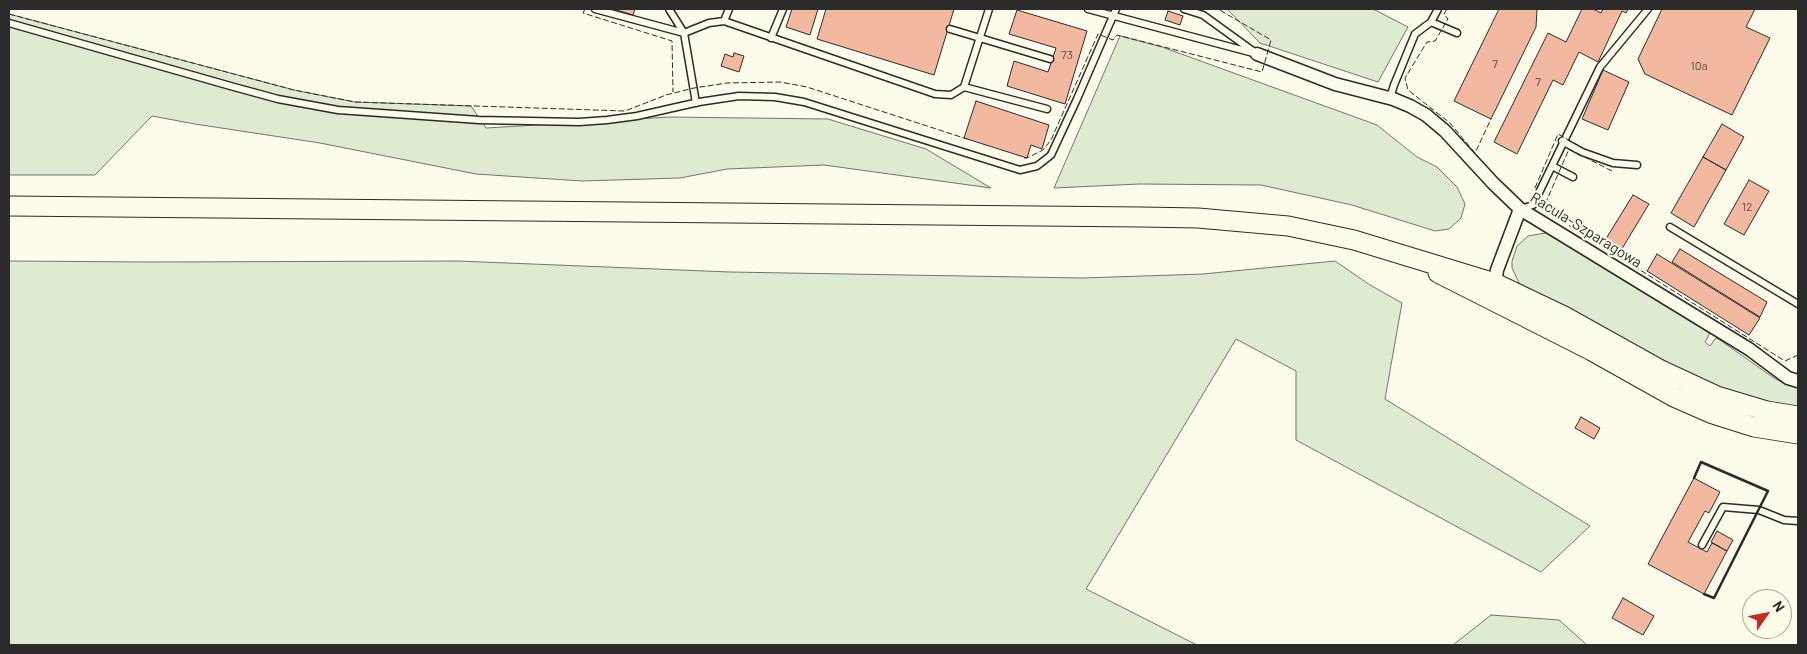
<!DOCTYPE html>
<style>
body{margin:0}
#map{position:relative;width:1807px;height:654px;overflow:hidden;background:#fdfbea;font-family:Barlow,sans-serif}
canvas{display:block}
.frame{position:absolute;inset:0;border:10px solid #2b2b2b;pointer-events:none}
.north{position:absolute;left:1742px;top:589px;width:50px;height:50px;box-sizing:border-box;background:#fdfbea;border:1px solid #a9a89e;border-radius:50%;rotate:57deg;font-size:14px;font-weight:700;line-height:20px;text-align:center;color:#2b2b2b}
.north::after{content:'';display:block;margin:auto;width:18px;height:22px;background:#c62828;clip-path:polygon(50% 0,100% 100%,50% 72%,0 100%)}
</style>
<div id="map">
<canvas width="1807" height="654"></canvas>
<div class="frame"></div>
<div class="north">N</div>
</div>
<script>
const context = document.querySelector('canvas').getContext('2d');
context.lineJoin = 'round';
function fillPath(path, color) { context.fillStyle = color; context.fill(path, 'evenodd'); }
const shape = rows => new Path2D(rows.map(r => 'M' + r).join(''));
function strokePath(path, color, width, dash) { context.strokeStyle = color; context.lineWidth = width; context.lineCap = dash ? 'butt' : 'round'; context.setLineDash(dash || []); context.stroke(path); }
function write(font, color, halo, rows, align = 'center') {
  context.font = font + ' Barlow,sans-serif'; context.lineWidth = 4; context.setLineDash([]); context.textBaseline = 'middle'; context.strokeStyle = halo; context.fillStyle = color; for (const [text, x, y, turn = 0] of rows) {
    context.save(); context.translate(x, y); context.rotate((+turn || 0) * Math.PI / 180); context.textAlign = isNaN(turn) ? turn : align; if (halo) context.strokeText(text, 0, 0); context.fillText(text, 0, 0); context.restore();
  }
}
const green = shape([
 [1227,9,1373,9,1408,27,1378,82,1260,43,1227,9],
 [9,14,294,90,355,102,471,106,486,128,669,117,828,119,926,149,991,188,824,165,727,169,680,178,582,181,476,174,320,143,195,124,152,116,95,175,9,175,9,14],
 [1120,36,1162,47,1377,125,1417,157,1437,167,1457,187,1465,204,1461,218,1449,229,1435,231,1352,205,1261,185,1139,184,1054,188,1120,36],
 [1545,233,1553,234,1573,247,1709,332,1709,335,1705,342,1710,346,1715,339,1717,338,1774,378,1785,384,1798,388,1798,410,1726,394,1520,285,1512,268,1512,261,1517,246,1528,236,1545,233],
 [9,261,147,262,458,261,730,272,1082,278,1203,274,1335,261,1370,285,1402,303,1385,399,1590,526,1541,572,1296,440,1296,371,1236,339,1086,589,1197,645,9,645,9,261],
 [1491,615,1559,620,1587,645,1453,645,1491,615]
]);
fillPath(green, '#deebd1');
strokePath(green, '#74746e', 1);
const building = shape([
 [613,9,635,9,633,15,613,9],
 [792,9,818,9,810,35,786,27,792,9],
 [826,9,954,9,934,75,817,39,826,9],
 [1499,9,1534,9,1537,10,1536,27,1491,119,1454,101,1499,9],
 [1582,9,1593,9,1601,13,1603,9,1628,9,1626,13,1622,11,1598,62,1579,52,1563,85,1553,80,1517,154,1494,142,1548,33,1566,42,1582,9],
 [1662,9,1755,9,1746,27,1770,38,1732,115,1645,74,1638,59,1662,9],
 [1017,10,1087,31,1065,104,1007,86,1014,61,1048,72,1056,48,1009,34,1017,10],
 [1168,11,1183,16,1180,25,1165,20,1168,11],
 [734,53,744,56,739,72,721,66,725,54,733,57,734,53],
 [1603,70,1629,82,1608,130,1582,119,1603,70],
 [976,101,1049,125,1042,149,1031,145,1027,158,964,138,976,101],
 [1722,124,1744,137,1726,170,1703,157,1722,124],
 [1703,157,1726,170,1694,227,1671,213,1703,157],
 [1749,180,1769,191,1744,235,1724,224,1749,180],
 [1633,195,1649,204,1620,252,1604,242,1633,195],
 [1680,249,1767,302,1760,317,1672,262,1680,249],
 [1657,254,1760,318,1749,335,1647,271,1657,254],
 [1581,417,1600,428,1594,439,1575,428,1581,417],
 [1694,478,1720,492,1709,513,1705,511,1688,542,1707,552,1712,543,1727,551,1704,594,1648,564,1694,478],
 [1717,531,1733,540,1727,551,1711,542,1717,531],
 [1623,598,1654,616,1643,635,1612,618,1623,598]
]);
fillPath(building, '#f2b8a0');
strokePath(building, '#2b2b2b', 1);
const service = shape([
 [595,9,684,33,696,103],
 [669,9,684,33,709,23,724,21,935,94,951,95,964,87,989,9],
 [1088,9,1257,54,1203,15,1184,9],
 [724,21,729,9],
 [1431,22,1438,9],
 [9,23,234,87,278,99,338,110,479,120,579,122,607,120,637,116,699,102,739,96,775,97,804,102,1020,170,1037,166,1051,155,1077,99,1116,9],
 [950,29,1050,59],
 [771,38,783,9],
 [964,87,1047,109],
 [1390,98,1394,85,1415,34,1431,22,1457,33],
 [1562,141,1582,152,1613,163,1637,165],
 [1552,166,1573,177],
 [1521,209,1533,205,1600,67,1648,9],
 [1670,227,1798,304],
 [1702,545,1723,507,1759,510,1784,520,1798,521]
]);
const minor = shape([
 [1257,54,1335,84,1393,99,1410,106,1426,115,1445,131,1493,183,1520,209,1749,349,1788,378,1798,381],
 [1495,283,1497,270,1520,209]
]);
const primary = shape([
 [9,206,1141,217,1198,218,1288,226,1354,240,1495,283,1564,316,1659,369,1717,396,1767,411,1798,416],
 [1438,273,1592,351,1674,397,1713,414,1754,427,1798,434]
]);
strokePath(service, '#2b2b2b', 9);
strokePath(minor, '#2b2b2b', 15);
strokePath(primary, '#2b2b2b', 21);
strokePath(service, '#fdfbea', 6);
strokePath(minor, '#fdfbea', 12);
strokePath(primary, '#fdfbea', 19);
strokePath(shape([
 [585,9,583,13,672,41,673,92],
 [1447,9,1444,14,1448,19,1435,41,1427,42,1405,78,1408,90,1450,123,1475,153,1491,119],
 [9,14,294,90,355,102,625,111,666,95,694,88,727,83,780,82,807,87,967,139],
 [1024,158,1027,158,1043,150,1051,140,1098,34,1113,40,1117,35,1262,72,1271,40,1218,9],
 [1612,171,1569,149,1543,209,1785,361,1798,355],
 [1535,188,1558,134,1583,148]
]), '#2b2b2b', 1, [6, 2.5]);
strokePath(shape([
 [1694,478,1701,462,1768,491,1714,598,1704,594]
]), '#2b2b2b', 2.5);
write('12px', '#5d4e48', null, [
 ["73",1067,55],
 ["7",1495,64],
 ["10a",1699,66],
 ["7",1538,82],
 ["12",1747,207]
]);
write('15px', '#2b2b2b', '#fdfbea', [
 ["Racula-Szparagowa",1586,230,32]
]);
</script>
